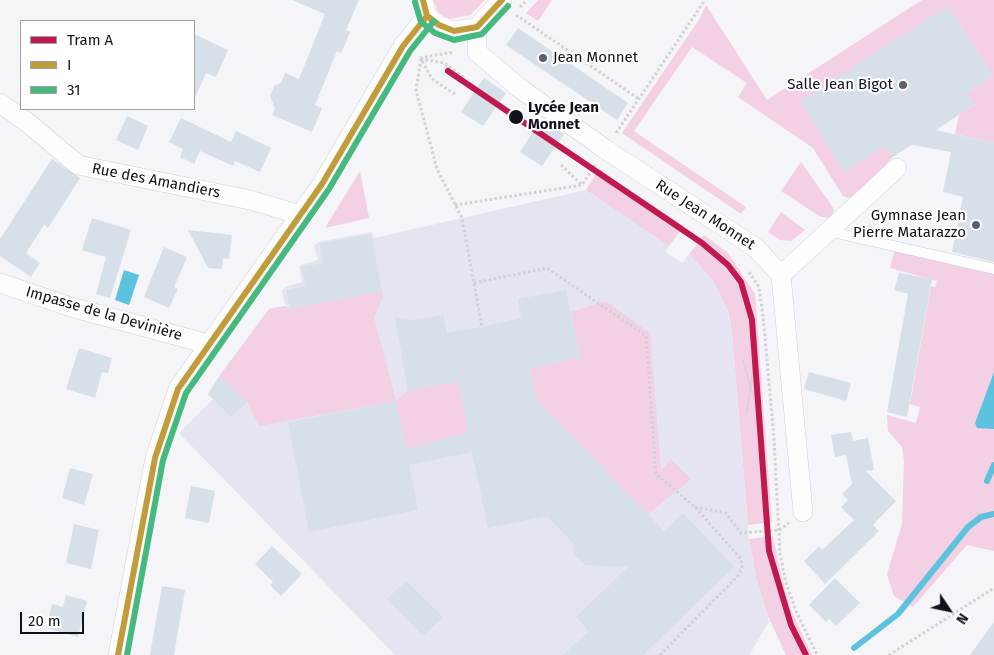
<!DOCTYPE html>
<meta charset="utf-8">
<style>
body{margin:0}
#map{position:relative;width:994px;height:655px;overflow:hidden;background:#f4f4f9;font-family:"Fira Sans",sans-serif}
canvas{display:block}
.legend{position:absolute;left:20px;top:20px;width:175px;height:90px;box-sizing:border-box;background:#fff;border:1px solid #a0a0a5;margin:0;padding:6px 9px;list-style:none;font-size:15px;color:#11111d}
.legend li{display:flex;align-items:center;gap:10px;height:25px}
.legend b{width:25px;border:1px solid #a0a0a5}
.north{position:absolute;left:924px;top:585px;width:50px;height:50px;-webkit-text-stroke:4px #fff;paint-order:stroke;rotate:124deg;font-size:14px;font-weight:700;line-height:20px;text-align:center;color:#11111d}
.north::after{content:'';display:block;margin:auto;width:18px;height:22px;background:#11111d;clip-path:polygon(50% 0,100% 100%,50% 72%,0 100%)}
.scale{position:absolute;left:20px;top:612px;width:64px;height:22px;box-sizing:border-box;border:2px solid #11111d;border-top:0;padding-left:6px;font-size:15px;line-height:18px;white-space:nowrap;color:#11111d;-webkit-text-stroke:4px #fff;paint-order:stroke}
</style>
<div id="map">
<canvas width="994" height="655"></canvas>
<ul class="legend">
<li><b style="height:6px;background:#bf1950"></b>Tram A</li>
<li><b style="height:6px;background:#c19c3a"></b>I</li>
<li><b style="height:6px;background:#44ba7f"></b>31</li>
</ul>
<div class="north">N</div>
<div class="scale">20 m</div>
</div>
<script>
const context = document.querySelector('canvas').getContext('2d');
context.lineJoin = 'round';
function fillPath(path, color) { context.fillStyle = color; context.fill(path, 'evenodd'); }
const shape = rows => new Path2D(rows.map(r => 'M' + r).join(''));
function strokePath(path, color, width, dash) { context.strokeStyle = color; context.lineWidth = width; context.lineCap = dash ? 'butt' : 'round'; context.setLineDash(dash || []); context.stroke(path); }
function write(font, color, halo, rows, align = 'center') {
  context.font = font + ' "Fira Sans",sans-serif'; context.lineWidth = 4.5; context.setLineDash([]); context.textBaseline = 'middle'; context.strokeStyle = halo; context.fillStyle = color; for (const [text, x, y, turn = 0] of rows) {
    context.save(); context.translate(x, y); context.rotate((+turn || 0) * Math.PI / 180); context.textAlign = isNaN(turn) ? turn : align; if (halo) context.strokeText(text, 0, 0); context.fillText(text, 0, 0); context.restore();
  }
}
fillPath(shape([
 [586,190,669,246,665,252,683,263,689,254,714,282,725,301,732,332,749,540,756,577,769,622,749,655,395,655,179,433,213,399,208,394,269,309,285,306,282,291,285,287,302,282,299,267,301,265,318,260,314,246,318,242,372,232,374,238]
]), '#e5e5f1');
fillPath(shape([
 [433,0,485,0,470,15,448,19,438,11],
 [538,0,552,0,538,21,526,13],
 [922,0,994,0,994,143,955,134,959,115,974,105,967,93,993,76,948,6,885,146,893,157,855,196,849,198,843,196,813,148,738,97,747,83,692,47,634,131,746,207,741,214,622,133,700,18,706,5,767,100],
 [801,162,830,203,834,210,832,216,827,218,819,216,781,191],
 [599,169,684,226,669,246,586,190],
 [360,171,369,218,325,228],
 [781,212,805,230,791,241,780,240,768,232],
 [704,235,728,253,755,294,772,522,748,525,732,332,728,311,714,282,689,254],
 [895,249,951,254,994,263,994,551,967,545,913,607,894,596,887,574,902,524,904,461,902,447,888,431,887,415,916,423,920,407,910,404,931,286,935,287,937,281,890,268],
 [382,291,383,297,374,317,396,401,408,391,458,381,468,432,406,449,396,401,259,426,247,402,220,375,269,309,285,306,290,309],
 [606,301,650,333,661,470,671,459,691,479,648,514,537,401,530,368,580,358,571,312],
 [773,536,780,571,791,610,812,655,786,655,767,614,756,577,749,539]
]), '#f3d0e3');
fillPath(shape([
 [124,270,139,275,129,305,115,300],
 [994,372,994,429,977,428,975,423]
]), '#5cc2dd');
strokePath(shape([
 [987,481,994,465],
 [854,648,898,614,968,527,981,517,994,514]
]), '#5cc2dd', 6);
fillPath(shape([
 [292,0,359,0,346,30,350,32,346,42,341,53,337,51,315,105,322,108,312,132,272,115,275,109,270,96,274,86,281,83,285,73,299,79,325,14],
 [948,6,993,76,967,93,974,105,936,130,994,143,994,262,952,252,963,197,943,192,951,152,912,145,893,157,885,146,844,172,800,101],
 [518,28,628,103,617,120,506,45],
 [194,34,228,50,216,77,206,73,194,100],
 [484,78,506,93,483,126,461,112],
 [127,116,148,126,138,150,116,140],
 [181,118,231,142,236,131,271,148,260,172,235,161,233,166,200,151,194,164,180,157,183,149,169,142],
 [542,118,564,134,542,166,520,152],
 [52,159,80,178,48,228,44,225,26,253,40,263,31,277,0,256,0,239],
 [92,218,131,230,110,298,96,294,106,257,82,250],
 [188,230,232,235,229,259,223,258,222,269,208,268],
 [371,234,382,291,290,309,286,290,305,286,302,267,323,263,320,244],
 [164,247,187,257,174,287,178,289,169,308,144,297],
 [899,273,932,279,907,417,887,412,908,294,894,290],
 [566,290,580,358,530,368,537,401,664,531,683,513,734,567,643,655,563,655,589,631,576,617,628,567,585,565,573,553,574,544,547,516,488,528,472,452,409,465,418,510,309,532,288,422,396,401,406,449,468,432,458,381,408,391,395,317,412,320,443,315,447,333,482,327,521,318,518,299],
 [79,348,112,358,108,373,102,372,95,398,66,389],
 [809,372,851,383,846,401,804,389],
 [220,375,247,402,231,417,208,394],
 [851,432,853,441,868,438,874,470,866,471,896,501,873,525,879,531,825,584,804,561,819,546,822,550,854,520,841,507,848,500,842,494,852,484,846,455,835,457,831,435],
 [70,468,93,474,84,505,62,498],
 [191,486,215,491,209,523,185,518],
 [74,524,99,530,91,569,66,563],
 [272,546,302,574,281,596,270,585,273,582,255,564],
 [835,578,860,603,836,626,829,619,826,622,809,605],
 [406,581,443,617,423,636,387,599],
 [162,586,185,590,174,655,150,655],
 [66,595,87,601,78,637,46,628,52,604,63,607],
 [994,622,994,655,970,655]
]), '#d7dfe9');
const lane = shape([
 [828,231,994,269]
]);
const street = shape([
 [423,0,427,16,439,25,454,31,477,27,502,0],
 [477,27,477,52,518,87,605,149,756,248,781,275,803,512],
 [0,103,28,123,78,165,250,200,301,215],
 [781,275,897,168],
 [0,283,71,307,208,344],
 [118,655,155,458,178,389,322,184,403,46,427,16]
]);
strokePath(lane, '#cfcfd9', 11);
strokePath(street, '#cfcfd9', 20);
strokePath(shape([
 [520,7,527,0],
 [516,15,639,99],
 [420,58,453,52],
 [421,59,416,90,437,169,462,218,482,327],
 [455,94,432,79,421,59,444,63,465,78],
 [616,133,705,0],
 [561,165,582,185],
 [455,205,582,185,595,165],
 [749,272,759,287,763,315,774,439,780,554,786,583,796,611,817,655],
 [474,283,547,268,646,336,656,474,695,507,741,559,742,568,737,577,660,655],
 [695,507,726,513,741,533,779,530,789,523],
 [889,655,994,588]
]), '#d2d2d4', 3, [2.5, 2.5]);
strokePath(lane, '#fdfdfe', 10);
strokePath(street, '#fdfdfe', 19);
strokePath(shape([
 [743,361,758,411],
 [747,413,754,360]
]), '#cfcfd1', 1);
strokePath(shape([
 [423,0,427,16,439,25,454,31,477,27,502,0],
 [118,655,155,458,178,389,322,184,403,46,427,16]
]), '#c19c3a', 6);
strokePath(shape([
 [415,2,421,22,435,33,454,40,482,34,508,6],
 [127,655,163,460,186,393,329,189,410,51,434,21]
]), '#44ba7f', 6);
strokePath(shape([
 [448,71,702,243,728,265,741,282,752,320,769,551,791,625,806,655]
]), '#bf1950', 6);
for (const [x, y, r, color] of [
 [543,58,5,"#60606a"],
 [903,85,5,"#60606a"],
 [516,117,8,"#11111d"],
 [976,225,5,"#60606a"]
]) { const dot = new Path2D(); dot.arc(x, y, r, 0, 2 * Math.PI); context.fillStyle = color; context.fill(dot); strokePath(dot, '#fff', 2); }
write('15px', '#11111d', '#fff', [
 ["Jean Monnet",553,58,"left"],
 ["Salle Jean Bigot",893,85],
 ["Gymnase Jean",966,216],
 ["Pierre Matarazzo",966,233]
], 'right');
write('bold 15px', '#11111d', '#fff', [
 ["Lycée Jean",528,108],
 ["Monnet",528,125]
], 'left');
write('15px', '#11111d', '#fff', [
 ["Rue des Amandiers",156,181,11],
 ["Rue Jean Monnet",705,215,33],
 ["Impasse de la Devinière",104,314,16]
]);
</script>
